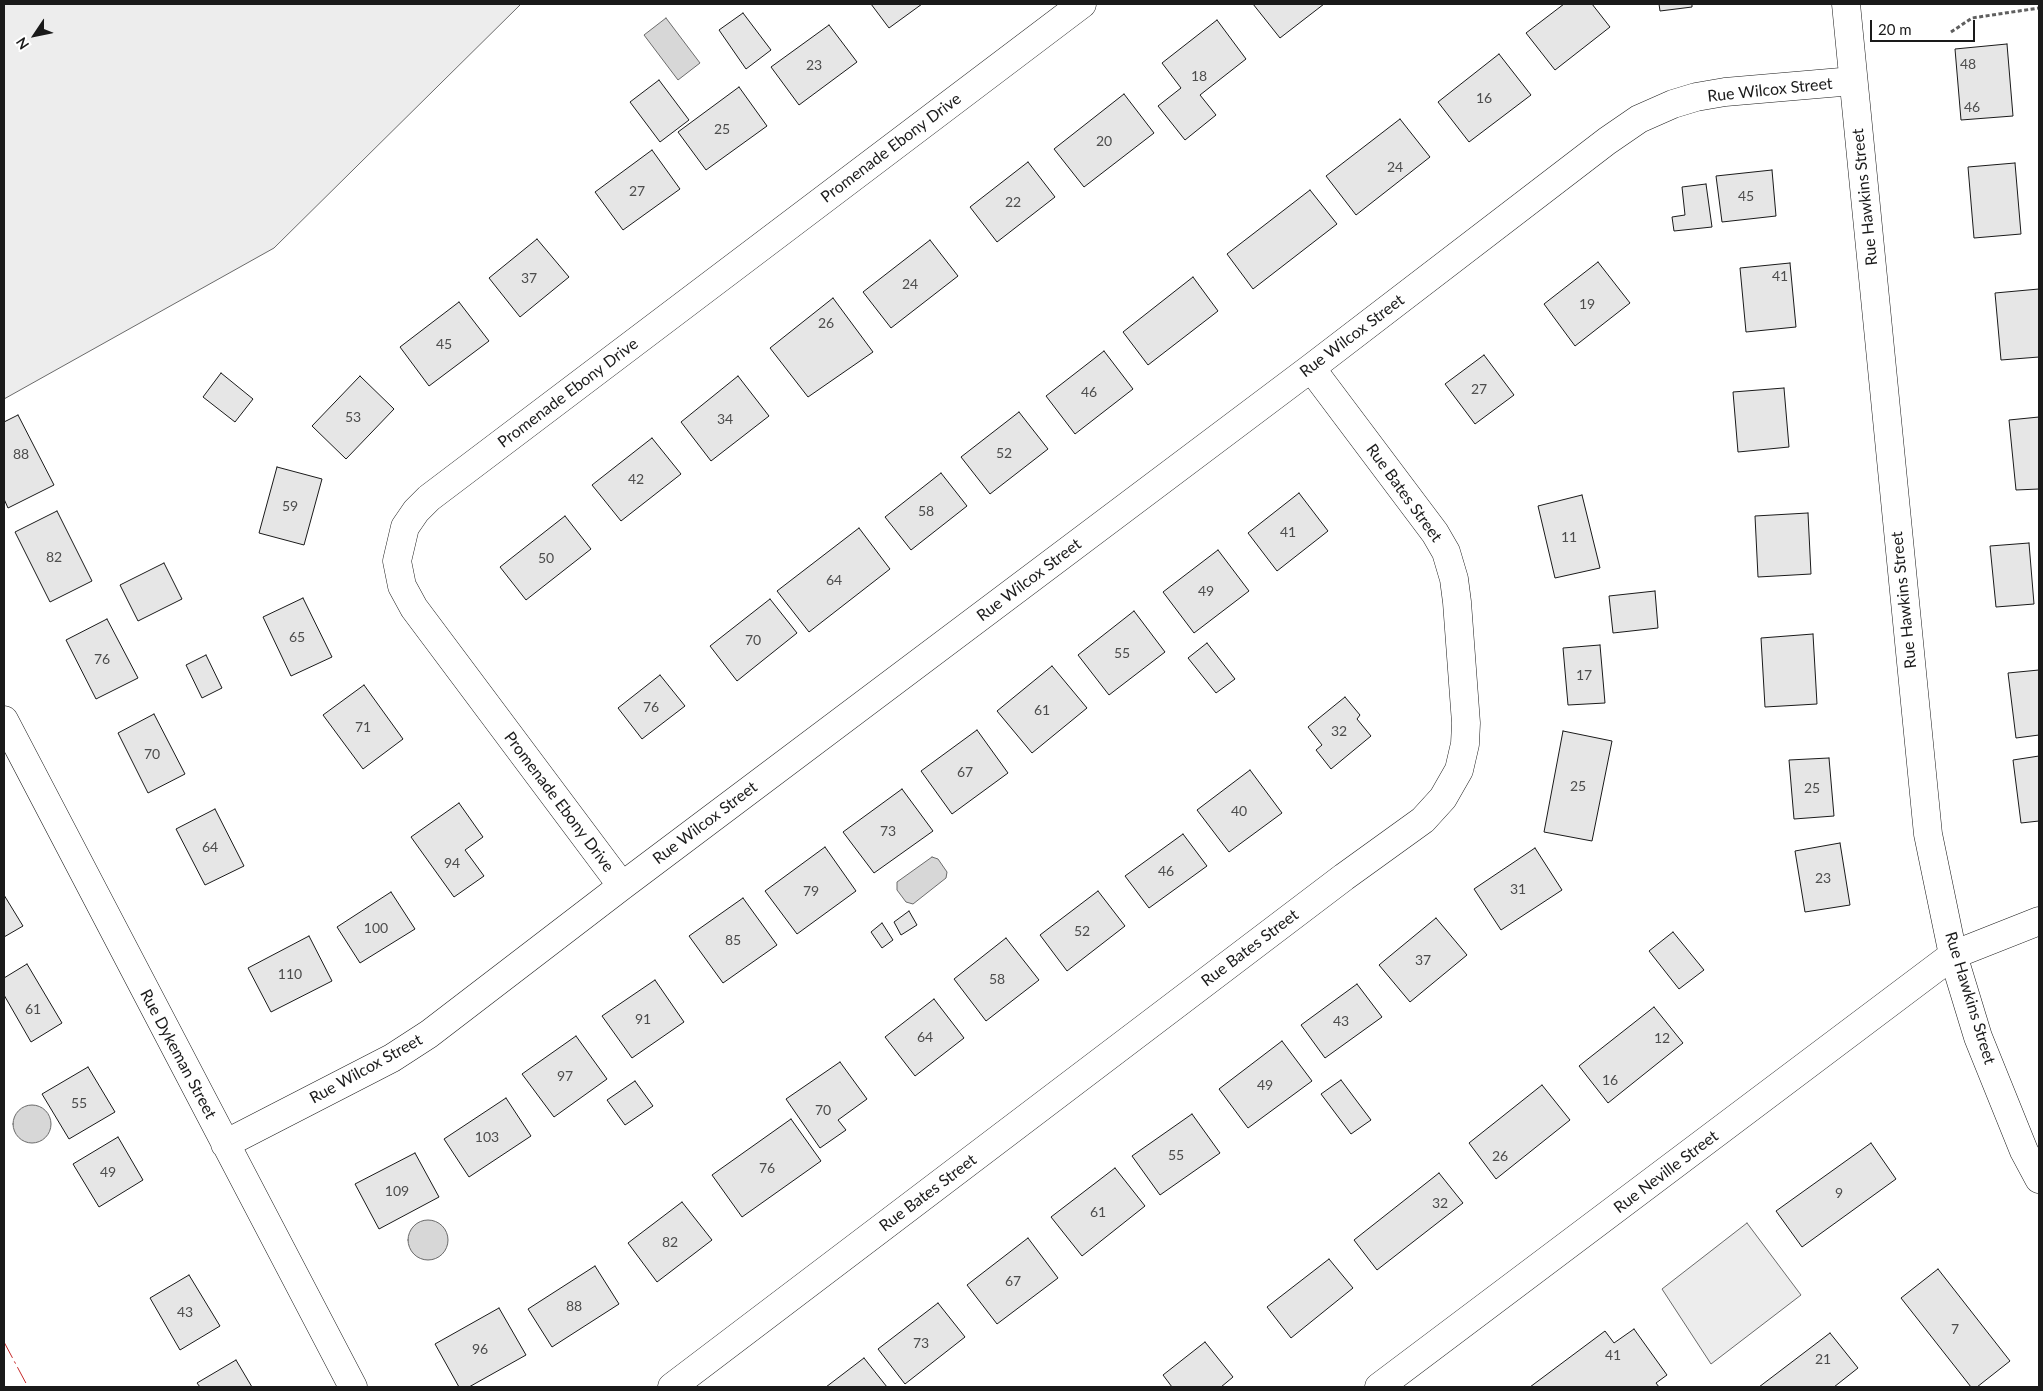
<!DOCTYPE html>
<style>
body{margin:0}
#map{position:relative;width:2043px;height:1391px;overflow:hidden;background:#fff;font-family:Lato,sans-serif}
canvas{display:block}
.frame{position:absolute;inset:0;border:5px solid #1a1a1a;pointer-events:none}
.north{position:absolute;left:10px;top:10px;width:50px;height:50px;-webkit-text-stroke:4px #fff;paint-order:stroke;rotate:236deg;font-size:14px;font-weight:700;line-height:20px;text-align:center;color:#1a1a1a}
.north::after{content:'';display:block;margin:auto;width:18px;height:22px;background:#1a1a1a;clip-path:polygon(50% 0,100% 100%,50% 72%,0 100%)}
.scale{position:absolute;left:1870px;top:20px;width:105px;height:22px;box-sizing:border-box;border:2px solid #1a1a1a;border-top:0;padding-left:6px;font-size:15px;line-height:18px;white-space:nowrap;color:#1a1a1a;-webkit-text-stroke:4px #fff;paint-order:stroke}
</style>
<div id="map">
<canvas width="2043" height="1391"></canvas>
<div class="frame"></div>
<div class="north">N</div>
<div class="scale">20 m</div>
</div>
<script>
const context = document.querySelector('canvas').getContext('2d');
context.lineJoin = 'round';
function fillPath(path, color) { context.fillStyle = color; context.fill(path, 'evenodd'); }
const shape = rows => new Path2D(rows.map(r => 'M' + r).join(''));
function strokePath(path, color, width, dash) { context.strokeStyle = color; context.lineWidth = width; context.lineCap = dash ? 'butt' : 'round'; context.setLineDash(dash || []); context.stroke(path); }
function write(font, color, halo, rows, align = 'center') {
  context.font = font + ' Lato,sans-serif'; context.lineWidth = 4; context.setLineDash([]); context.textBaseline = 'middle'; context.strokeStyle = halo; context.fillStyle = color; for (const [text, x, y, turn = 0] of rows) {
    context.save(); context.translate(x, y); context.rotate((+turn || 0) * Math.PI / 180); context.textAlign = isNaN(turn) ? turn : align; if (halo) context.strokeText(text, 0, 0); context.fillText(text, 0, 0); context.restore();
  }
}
const built = shape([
 [4,4,521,4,274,248,4,399,4,4],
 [1747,1223,1801,1295,1711,1364,1662,1289,1747,1223]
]);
fillPath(built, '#ededed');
strokePath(built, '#6a6a6a', 1);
const water = shape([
 [666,18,700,63,678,80,644,35,666,18],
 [932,857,938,859,947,872,946,878,913,904,906,902,897,890,897,882,932,857],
 '13 1124a19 19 0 1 1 38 0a19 19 0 1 1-38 0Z',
 '408 1240a20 20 0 1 1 40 0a20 20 0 1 1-40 0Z'
]);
fillPath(water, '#d7d7d7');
strokePath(water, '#6a6a6a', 1);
const building = shape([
 [871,4,922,4,889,28,871,4],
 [1253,4,1324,4,1280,38,1253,4],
 [1564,4,1592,4,1610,27,1555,70,1526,33,1564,4],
 [1659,4,1692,4,1692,7,1660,11,1659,4],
 [743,13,771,50,746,69,719,30,743,13],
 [1217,20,1246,59,1200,95,1216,115,1185,140,1158,106,1181,88,1162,63,1217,20],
 [829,25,857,62,799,105,771,67,829,25],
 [2007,44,2013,116,1961,120,1955,49,2007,44],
 [1499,54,1531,95,1469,142,1438,102,1499,54],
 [659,80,689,120,660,142,630,102,659,80],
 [739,87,767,126,706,170,678,132,739,87],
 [1124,94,1154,133,1084,187,1054,149,1124,94],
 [1400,119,1430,157,1356,215,1326,176,1400,119],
 [652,150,680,189,623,230,595,192,652,150],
 [1028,162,1055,197,997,242,970,207,1028,162],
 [2015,163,2021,234,1974,238,1968,167,2015,163],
 [1772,170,1776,216,1722,222,1716,176,1772,170],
 [1706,184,1712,227,1674,231,1672,217,1685,215,1682,187,1706,184],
 [1310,190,1337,224,1253,289,1227,254,1310,190],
 [537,239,569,277,520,317,489,278,537,239],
 [930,240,958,276,891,328,863,292,930,240],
 [1598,262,1630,303,1575,346,1544,304,1598,262],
 [1790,263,1796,327,1746,332,1740,268,1790,263],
 [1193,277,1218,311,1148,365,1123,332,1193,277],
 [2039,289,2039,357,2001,360,1995,293,2039,289],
 [833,298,873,352,808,397,770,348,833,298],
 [459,302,489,341,429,386,400,347,459,302],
 [1104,351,1133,389,1075,434,1046,396,1104,351],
 [1484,355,1514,395,1475,424,1445,384,1484,355],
 [221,373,253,399,235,422,203,397,221,373],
 [360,376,394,409,346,459,312,426,360,376],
 [738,376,769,416,711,461,681,422,738,376],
 [1784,388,1789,447,1738,452,1733,392,1784,388],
 [1019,412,1048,449,990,494,961,457,1019,412],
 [18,415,54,485,8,508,4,499,4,422,18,415],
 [2039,417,2039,489,2016,490,2009,420,2039,417],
 [652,438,681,474,621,521,592,485,652,438],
 [277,467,322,479,304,545,259,533,277,467],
 [941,473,967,506,911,550,885,517,941,473],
 [1299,493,1328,531,1277,571,1248,533,1299,493],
 [1582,495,1600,568,1555,578,1538,506,1582,495],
 [57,511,92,581,50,602,15,532,57,511],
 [1808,513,1811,574,1758,577,1755,516,1808,513],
 [565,516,591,549,526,600,500,567,565,516],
 [859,528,890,569,809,632,777,591,859,528],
 [2029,543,2034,604,1996,607,1990,546,2029,543],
 [1218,550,1249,591,1194,633,1163,592,1218,550],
 [164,563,182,599,138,621,120,585,164,563],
 [1655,591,1658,628,1613,633,1609,596,1655,591],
 [303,598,332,657,291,676,263,617,303,598],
 [770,599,797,633,737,681,710,646,770,599],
 [1134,611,1165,652,1109,695,1078,655,1134,611],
 [107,619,138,678,96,699,66,640,107,619],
 [1813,634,1817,704,1765,707,1761,638,1813,634],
 [1207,643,1235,679,1216,693,1188,658,1207,643],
 [1600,645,1605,703,1568,705,1563,648,1600,645],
 [206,655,222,688,202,698,186,665,206,655],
 [1052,666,1087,708,1032,753,997,711,1052,666],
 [2039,670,2039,735,2016,738,2008,673,2039,670],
 [660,675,685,706,642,739,618,708,660,675],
 [364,685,403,739,363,769,323,715,364,685],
 [1345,697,1360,715,1357,719,1371,736,1331,769,1316,750,1322,745,1308,727,1345,697],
 [154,714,185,774,148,793,118,733,154,714],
 [977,730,1008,773,952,814,921,771,977,730],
 [1563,731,1612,741,1592,841,1544,832,1563,731],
 [2039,756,2039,821,2021,823,2013,760,2039,756],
 [1829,758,1834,816,1794,819,1789,760,1829,758],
 [1250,770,1282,813,1229,852,1197,810,1250,770],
 [902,789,933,831,874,873,843,832,902,789],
 [459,803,483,837,465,850,484,876,454,897,411,837,459,803],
 [215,809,244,866,205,885,176,829,215,809],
 [1183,834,1207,866,1149,908,1125,876,1183,834],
 [1840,843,1850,905,1805,912,1795,851,1840,843],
 [825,847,856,891,797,934,765,891,825,847],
 [1535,848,1562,890,1501,930,1474,889,1535,848],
 [1098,891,1125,926,1067,971,1040,935,1098,891],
 [391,892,415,929,360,963,337,927,391,892],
 [4,895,23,926,4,937,4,895],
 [743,898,777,945,723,983,689,936,743,898],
 [909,911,917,925,901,935,894,922,909,911],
 [1436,918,1467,955,1410,1002,1379,965,1436,918],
 [882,923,893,940,882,948,871,932,882,923],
 [1673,932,1704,970,1679,989,1649,951,1673,932],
 [309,936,332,981,271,1012,248,968,309,936],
 [1006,938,1039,980,986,1021,954,979,1006,938],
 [27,964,62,1023,31,1042,4,995,4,978,27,964],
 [655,980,684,1022,632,1058,602,1016,655,980],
 [1357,984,1382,1017,1325,1058,1301,1025,1357,984],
 [934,999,964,1038,915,1076,885,1037,934,999],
 [1654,1007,1683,1043,1608,1103,1579,1066,1654,1007],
 [576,1036,607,1079,554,1117,522,1074,576,1036],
 [1282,1041,1312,1081,1248,1128,1219,1089,1282,1041],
 [840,1062,867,1099,838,1120,846,1130,820,1148,786,1099,840,1062],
 [88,1067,115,1112,69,1139,42,1094,88,1067],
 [1341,1080,1371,1120,1351,1134,1321,1094,1341,1080],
 [635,1081,653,1106,625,1125,607,1100,635,1081],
 [1542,1085,1570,1120,1496,1179,1469,1143,1542,1085],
 [506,1098,531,1136,469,1177,444,1139,506,1098],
 [1192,1114,1220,1153,1160,1195,1132,1156,1192,1114],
 [791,1119,821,1161,742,1217,712,1175,791,1119],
 [118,1137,143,1180,99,1207,73,1164,118,1137],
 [1871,1143,1896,1179,1802,1247,1776,1211,1871,1143],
 [415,1153,439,1197,379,1229,355,1184,415,1153],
 [1115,1168,1145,1206,1082,1256,1051,1217,1115,1168],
 [1439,1173,1463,1203,1377,1270,1354,1240,1439,1173],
 [682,1202,712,1240,657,1282,628,1243,682,1202],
 [1028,1238,1058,1278,997,1324,967,1285,1028,1238],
 [1329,1259,1353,1288,1291,1338,1267,1307,1329,1259],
 [595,1266,619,1304,552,1347,528,1309,595,1266],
 [1938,1269,2010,1361,1977,1387,1971,1387,1901,1298,1938,1269],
 [189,1275,220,1326,180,1350,150,1298,189,1275],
 [938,1303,965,1337,905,1384,878,1349,938,1303],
 [499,1308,526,1355,469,1387,459,1387,435,1344,499,1308],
 [1634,1329,1667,1375,1656,1383,1659,1387,1530,1387,1605,1331,1614,1343,1634,1329],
 [1830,1333,1858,1368,1834,1387,1759,1387,1830,1333],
 [1205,1342,1233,1377,1221,1387,1172,1387,1163,1375,1205,1342],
 [864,1358,887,1387,826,1387,864,1358],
 [236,1360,252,1387,200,1387,197,1383,236,1360]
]);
fillPath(building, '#e6e6e6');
strokePath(building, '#1a1a1a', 1);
const minor = shape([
 [1846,4,1928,834,1953,955,1978,1037,2024,1151,2039,1179],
 [4,720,353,1387],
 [622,886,414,608,402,586,397,561,405,527,416,511,429,498,1082,4],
 [225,1144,392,1058,429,1034,622,886,1311,368,1607,141,1639,119,1673,104,1696,97,1725,92,1853,81],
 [672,1387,1344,877,1423,820,1443,798,1459,770,1465,744,1466,723,1457,602,1454,579,1446,552,1435,533,1311,368],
 [1379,1387,1953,955,2039,921]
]);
strokePath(minor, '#1a1a1a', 29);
strokePath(shape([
 [1951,32,1972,18,2039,8],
 [1680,1387,1680,1386]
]), '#5f5f5f', 3, [4, 2.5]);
strokePath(minor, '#fff', 28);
strokePath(shape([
 [4,1342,28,1387]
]), '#c62828', 1, [18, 4, 2.5, 4]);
write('14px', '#4d4d4d', null, [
 ["48",1968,64],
 ["23",814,65],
 ["18",1199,76],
 ["16",1484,98],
 ["46",1972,107],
 ["25",722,129],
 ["20",1104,141],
 ["24",1395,167],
 ["27",637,191],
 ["45",1746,196],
 ["22",1013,202],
 ["41",1780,276],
 ["37",529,278],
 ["24",910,284],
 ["19",1587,304],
 ["26",826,323],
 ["45",444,344],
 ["27",1479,389],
 ["46",1089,392],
 ["53",353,417],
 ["34",725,419],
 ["52",1004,453],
 ["88",21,454],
 ["42",636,479],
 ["59",290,506],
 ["58",926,511],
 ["41",1288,532],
 ["11",1569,537],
 ["82",54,557],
 ["50",546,558],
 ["64",834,580],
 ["49",1206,591],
 ["65",297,637],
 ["70",753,640],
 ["55",1122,653],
 ["76",102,659],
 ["17",1584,675],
 ["76",651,707],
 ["61",1042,710],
 ["71",363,727],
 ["32",1339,731],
 ["70",152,754],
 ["67",965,772],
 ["25",1578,786],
 ["25",1812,788],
 ["40",1239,811],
 ["73",888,831],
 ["64",210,847],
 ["94",452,863],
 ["46",1166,871],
 ["23",1823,878],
 ["31",1518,889],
 ["79",811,891],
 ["100",376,928],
 ["52",1082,931],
 ["85",733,940],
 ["37",1423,960],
 ["110",290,974],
 ["58",997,979],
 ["61",33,1009],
 ["91",643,1019],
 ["43",1341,1021],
 ["64",925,1037],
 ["12",1662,1038],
 ["97",565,1076],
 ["16",1610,1080],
 ["49",1265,1085],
 ["55",79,1103],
 ["70",823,1110],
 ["103",487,1137],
 ["55",1176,1155],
 ["26",1500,1156],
 ["76",767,1168],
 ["49",108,1172],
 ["109",397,1191],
 ["9",1839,1193],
 ["32",1440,1203],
 ["61",1098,1212],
 ["82",670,1242],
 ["67",1013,1281],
 ["88",574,1306],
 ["43",185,1312],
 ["7",1955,1329],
 ["73",921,1343],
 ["96",480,1349],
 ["41",1613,1355],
 ["21",1823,1359]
]);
write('16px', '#1a1a1a', '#fff', [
 ["Rue Wilcox Street",1770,90,-6],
 ["Promenade Ebony Drive",891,148,-37],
 ["Rue Hawkins Street",1865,197,-96],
 ["Rue Wilcox Street",1352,336,-37],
 ["Promenade Ebony Drive",568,393,-37],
 ["Rue Bates Street",1404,493,54],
 ["Rue Wilcox Street",1029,580,-37],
 ["Rue Hawkins Street",1904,600,-96],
 ["Promenade Ebony Drive",559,802,53],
 ["Rue Wilcox Street",705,823,-37],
 ["Rue Bates Street",1250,948,-37],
 ["Rue Hawkins Street",1970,998,73],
 ["Rue Dykeman Street",178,1054,62],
 ["Rue Wilcox Street",366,1069,-29],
 ["Rue Neville Street",1666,1172,-37],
 ["Rue Bates Street",928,1193,-37]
]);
</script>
